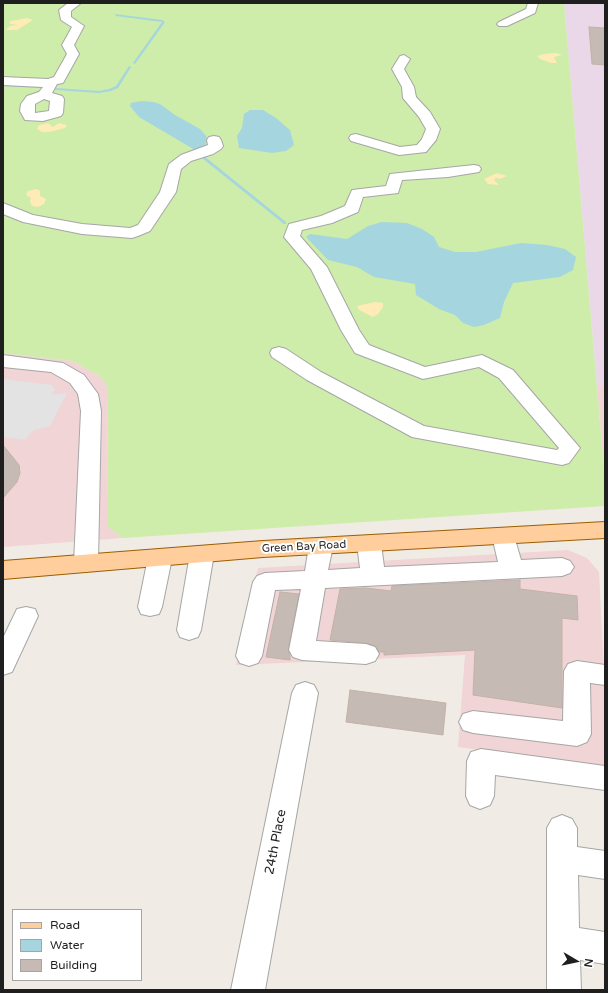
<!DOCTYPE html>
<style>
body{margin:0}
#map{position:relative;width:608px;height:993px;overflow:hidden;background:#f0ece5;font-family:"Varela Round",sans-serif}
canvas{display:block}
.frame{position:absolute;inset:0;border:4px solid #1f1f1f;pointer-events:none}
.legend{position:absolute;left:12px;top:909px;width:130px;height:72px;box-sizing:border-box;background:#fff;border:1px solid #a5a5a5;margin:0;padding:5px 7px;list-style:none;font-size:12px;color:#1f1f1f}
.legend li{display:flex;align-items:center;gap:8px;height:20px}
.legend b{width:20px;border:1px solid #a5a5a5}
.north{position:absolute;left:556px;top:941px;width:40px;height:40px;-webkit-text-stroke:3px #fff;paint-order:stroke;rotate:99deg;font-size:11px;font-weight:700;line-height:16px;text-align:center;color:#1f1f1f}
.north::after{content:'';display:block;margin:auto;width:14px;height:18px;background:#1f1f1f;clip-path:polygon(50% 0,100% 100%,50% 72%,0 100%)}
</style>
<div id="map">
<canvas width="608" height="993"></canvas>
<div class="frame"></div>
<ul class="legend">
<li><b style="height:5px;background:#ffce9c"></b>Road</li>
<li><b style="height:11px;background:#a5d6df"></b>Water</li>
<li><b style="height:11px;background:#c5bbb4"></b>Building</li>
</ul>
<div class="north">N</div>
</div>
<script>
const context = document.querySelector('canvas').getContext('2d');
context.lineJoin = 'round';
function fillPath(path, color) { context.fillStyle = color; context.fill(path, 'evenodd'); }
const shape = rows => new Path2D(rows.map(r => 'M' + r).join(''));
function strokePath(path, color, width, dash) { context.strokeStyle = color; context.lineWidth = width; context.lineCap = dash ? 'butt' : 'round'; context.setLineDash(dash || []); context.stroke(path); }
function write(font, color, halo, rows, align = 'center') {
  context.font = font + ' "Varela Round",sans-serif'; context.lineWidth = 4; context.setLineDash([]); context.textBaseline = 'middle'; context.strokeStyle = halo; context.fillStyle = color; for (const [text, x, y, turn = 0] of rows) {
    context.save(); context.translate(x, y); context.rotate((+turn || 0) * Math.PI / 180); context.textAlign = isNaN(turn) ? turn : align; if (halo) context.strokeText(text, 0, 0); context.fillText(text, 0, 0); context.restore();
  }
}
fillPath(shape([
 [3,353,73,361,101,377,108,387,107,526,123,538,3,547],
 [597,386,605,386,605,481],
 [568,550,587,558,599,572,605,693,605,767,458,747,465,655,236,665,258,568]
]), '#f1d4d5');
fillPath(shape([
 [564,3,605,3,605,386,597,386]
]), '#ead7e7');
fillPath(shape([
 [3,3,564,3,605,481,605,506,123,538,107,526,108,388,101,377,73,361,3,353]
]), '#ceecaa');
fillPath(shape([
 [27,18,33,20,17,30,6,30,10,26,18,25,11,24,9,22,11,21],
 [556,53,562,55,554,57,557,63,551,63,540,59,537,56,544,54],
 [48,123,53,127,59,123,67,125,65,128,49,132,42,132,37,129,39,125],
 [497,173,507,176,500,179,496,178,494,180,499,185,488,184,484,179],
 [37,189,40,191,40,196,46,199,44,204,38,207,32,206,30,202,31,198,26,195,28,191],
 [375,302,383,303,383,307,378,314,373,317,359,310,357,306]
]), '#ffebb5');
fillPath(shape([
 [3,379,52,385,55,389,52,395,67,393,50,426,34,430,25,440,3,437]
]), '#e3e3e3');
fillPath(shape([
 [141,101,153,102,160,104,175,115,200,129,207,137,205,146,201,149,195,150,139,117,130,106,131,103],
 [250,110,263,110,276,118,290,130,294,145,286,151,272,153,239,148,237,136,242,128,244,114],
 [382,222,407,223,422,229,434,237,439,247,455,252,476,252,521,243,547,245,565,249,576,257,573,270,560,277,513,283,504,302,500,318,484,325,474,327,463,323,455,315,439,309,416,295,415,284,374,277,357,267,328,260,306,237,310,234,347,239,368,226]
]), '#a5d6df');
fillPath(shape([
 [115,14,162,20,165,22,135,64,133,63,162,22,116,16,115,14],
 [129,66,131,67,118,88,111,91,99,93,56,90,55,89,56,88,99,91,109,89,116,86,129,66],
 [3,84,41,86,42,87,41,88,3,86,3,84],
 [202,156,204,156,286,222,286,224,284,224,202,158,202,156]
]), '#a5d6df');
const building = shape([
 [589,27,605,28,605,65,592,64,589,27],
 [3,445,19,465,20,473,17,482,3,498,3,445],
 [520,580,520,589,577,596,578,620,562,618,562,708,473,695,475,650,384,655,384,652,379,652,375,646,366,643,330,640,340,589,366,588,391,591,392,586,520,580],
 [280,592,299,594,288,650,290,656,290,660,266,657,280,592],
 [350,690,446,703,443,735,346,722,350,690]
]);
fillPath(building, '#c5bbb4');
strokePath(building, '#c3b2a7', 1);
const minor = shape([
 [68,3,81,3,71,11,71,17,84,26,74,45,79,54,63,83,57,84,52,93,62,96,64,99,63,113,61,116,43,121,25,120,20,111,21,104,27,96,39,92,43,87,3,85,3,77,48,79,54,77,67,54,62,45,72,27,61,20,59,10,68,3],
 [44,99,50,101,49,111,35,113,35,104,44,99],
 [528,3,538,3,535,13,507,26,499,26,497,24,499,22,526,9,528,3],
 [404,55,410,59,404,69,414,87,416,97,430,112,440,129,436,140,426,152,399,155,351,141,349,138,351,135,356,134,400,147,417,145,422,139,426,129,419,117,403,98,402,87,392,69,400,56,404,55],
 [214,136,219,137,221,140,223,146,221,149,213,154,191,161,181,169,176,192,150,231,138,236,132,238,82,234,23,222,3,214,3,203,33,215,82,224,130,228,138,225,160,192,169,164,181,155,208,145,207,140,209,137,214,136],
 [474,165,479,166,481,169,479,172,448,177,402,180,398,193,363,197,358,212,332,223,302,230,300,236,327,267,359,330,369,345,425,367,482,355,513,370,580,448,569,463,562,465,412,437,307,380,272,357,270,353,272,349,279,347,286,349,321,372,424,426,557,450,559,448,499,378,479,367,423,379,355,353,341,330,311,269,284,237,289,224,321,216,345,206,352,190,386,186,390,174,474,165],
 [3,355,63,363,84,375,98,394,101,411,98,563,94,569,86,572,78,569,74,563,81,411,78,394,70,383,51,372,3,367,3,355],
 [503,528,511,530,514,536,521,560,562,558,570,561,574,567,570,573,562,576,325,588,316,641,366,644,375,647,379,654,375,661,366,664,302,660,293,657,289,650,301,589,275,590,262,656,258,663,249,666,240,663,236,656,253,582,257,576,265,573,305,571,309,546,313,540,321,538,329,540,333,546,328,570,360,568,357,544,361,538,369,536,377,538,381,544,384,567,498,562,492,536,495,530,503,528],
 [202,546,210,548,214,554,201,630,198,637,189,640,180,637,177,630,190,554,194,548,202,546],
 [160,550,168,552,172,558,162,607,159,614,150,616,141,614,138,607,148,558,152,552,160,550],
 [26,607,35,609,38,616,12,672,3,675,3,638,17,609,26,607],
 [577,661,605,665,605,685,590,683,591,734,587,742,577,746,473,733,463,730,459,722,463,714,473,711,563,721,564,671,568,664,577,661],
 [305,682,314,685,318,693,265,990,231,990,292,693,296,685,305,682],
 [481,749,605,766,605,790,495,775,494,796,490,805,480,809,470,805,466,796,467,761,471,752,481,749],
 [562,815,572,819,577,828,577,847,605,851,605,879,578,875,579,928,605,932,605,964,580,960,581,990,547,990,547,828,552,819,562,815]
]);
const major = shape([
 [605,522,605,538,263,557,3,579,3,561,263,541,605,522]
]);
strokePath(minor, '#a6a6a6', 2);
strokePath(major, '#9b5e00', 2);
fillPath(minor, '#fff');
fillPath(major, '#ffce9c');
write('11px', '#1f1f1f', '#fff', [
 ["Green Bay Road",304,547,-3]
]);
write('13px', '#1f1f1f', '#fff', [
 ["24th Place",276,842,-79]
]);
</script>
